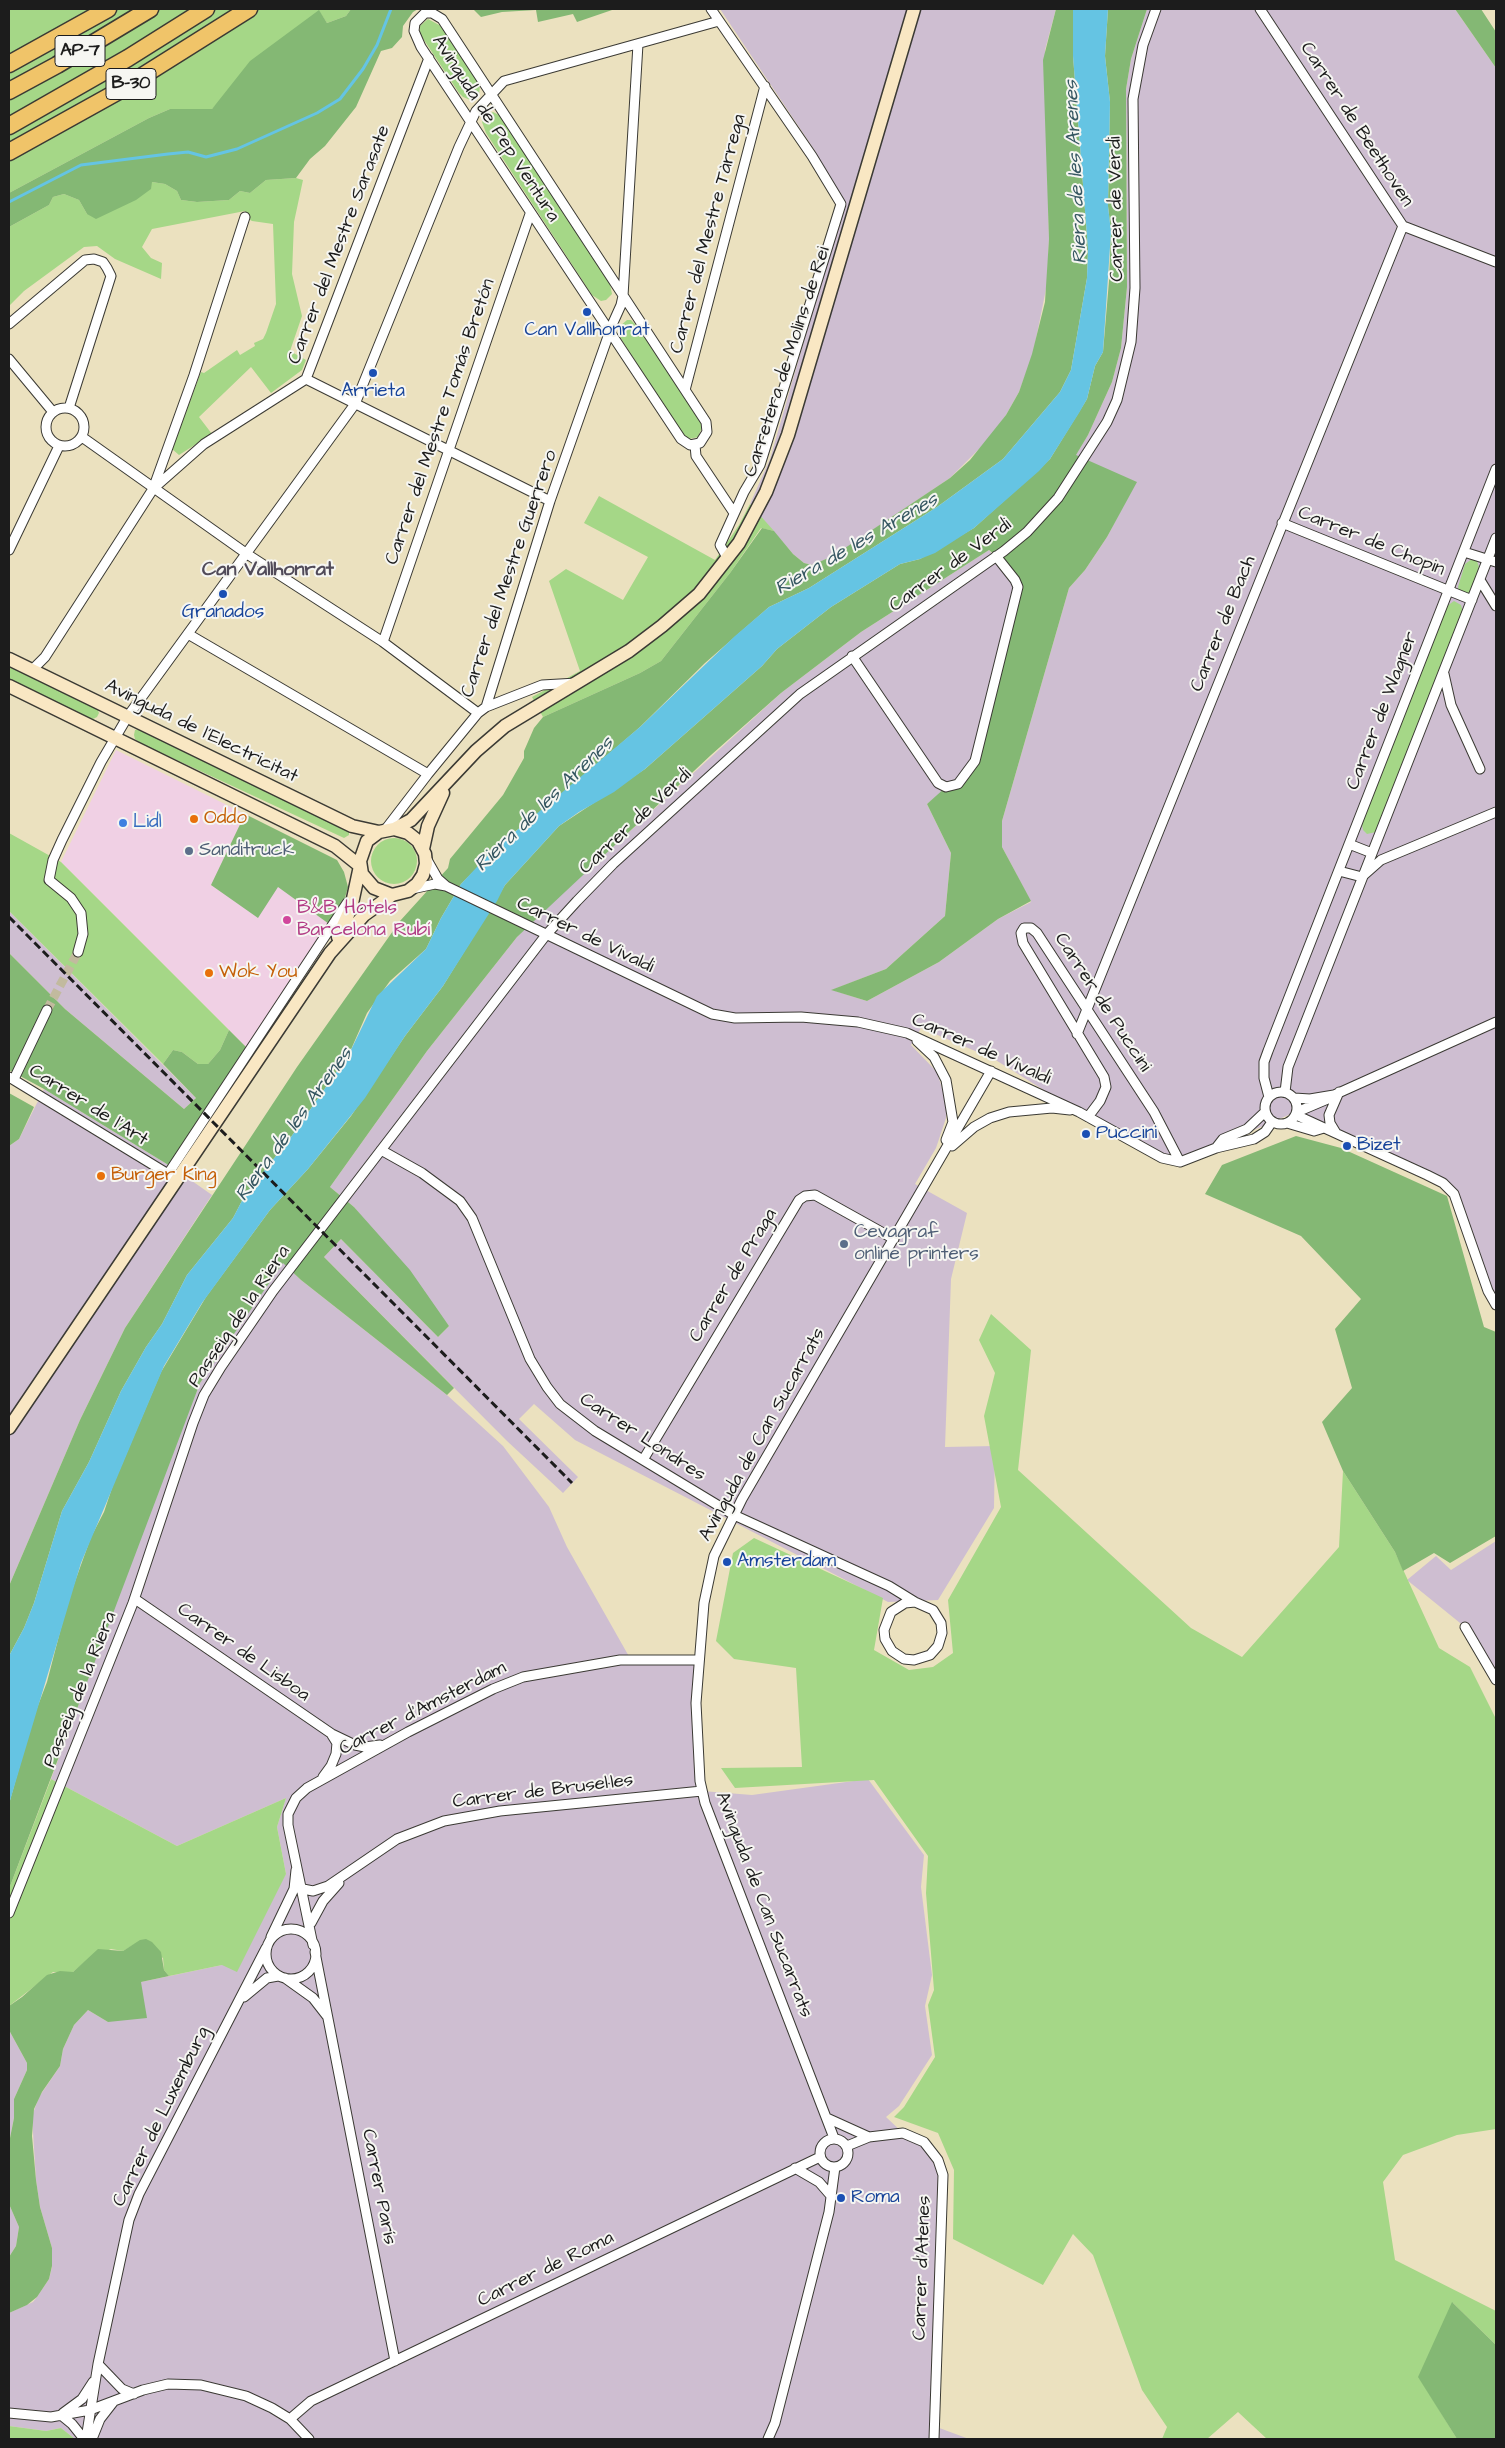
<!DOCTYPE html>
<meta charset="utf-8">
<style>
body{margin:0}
#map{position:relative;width:1505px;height:2448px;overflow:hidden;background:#ebe1bf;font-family:"Architects Daughter",sans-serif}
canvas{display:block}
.frame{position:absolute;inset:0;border:10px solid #1c1c1c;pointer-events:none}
</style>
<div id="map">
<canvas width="1505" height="2448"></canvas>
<div class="frame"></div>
</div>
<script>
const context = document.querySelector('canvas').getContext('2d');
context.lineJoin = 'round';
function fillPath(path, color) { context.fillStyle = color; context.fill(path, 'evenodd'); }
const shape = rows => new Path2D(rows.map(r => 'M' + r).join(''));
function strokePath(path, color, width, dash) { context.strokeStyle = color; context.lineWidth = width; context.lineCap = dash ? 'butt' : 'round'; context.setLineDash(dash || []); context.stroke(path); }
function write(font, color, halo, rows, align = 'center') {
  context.font = font + ' "Architects Daughter",sans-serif'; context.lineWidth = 4; context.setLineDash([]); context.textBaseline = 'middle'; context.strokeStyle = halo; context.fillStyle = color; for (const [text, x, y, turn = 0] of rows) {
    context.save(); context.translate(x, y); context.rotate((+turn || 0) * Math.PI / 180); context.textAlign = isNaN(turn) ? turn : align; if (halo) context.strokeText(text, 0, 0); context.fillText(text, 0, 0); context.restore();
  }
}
fillPath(shape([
 [116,750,245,814,211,886,278,886,336,929,253,1054,61,862]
]), '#f0d0e4');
fillPath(shape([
 [720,9,1056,9,1045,50,1049,239,1047,284,1033,354,1019,392,1006,415,991,437,950,478,834,556,812,565,804,563,793,554,750,504,770,459,844,202,815,151],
 [1147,9,1455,9,1496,68,1496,1305,1454,1194,1443,1183,1293,1113,1180,1162,1079,1112,994,1059,921,1028,911,1045,937,1072,946,1101,946,1118,936,1148,915,1184,967,1213,951,1279,945,1447,995,1446,994,1508,938,1600,888,1602,575,1440,534,1404,519,1419,578,1477,563,1493,507,1441,324,1257,341,1239,438,1337,449,1326,354,1207,330,1187,427,1051,517,937,534,919,781,693,861,632,989,550,1018,587,967,774,927,804,951,853,945,916,886,969,832,990,867,1001,939,962,998,919,1031,902,1002,847,1002,821,1069,588,1085,570,1107,537,1136,482,1075,456,1088,435,1112,382,1121,348,1127,287,1126,89,1131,59],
 [9,911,196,1098,184,1109,65,1009,9,953],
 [44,1089,175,1169,212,1195,125,1328,80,1420,9,1586,9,1146,19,1139],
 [283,1262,301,1280,447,1395,503,1446,549,1507,567,1547,631,1660,699,1660,702,1791,752,1795,868,1779,924,1855,921,1887,932,1975,925,2006,932,2055,899,2106,886,2117,903,2133,924,2142,943,2175,934,2426,969,2439,75,2439,61,2428,46,2431,9,2426,9,2313,33,2302,37,2297,49,2279,52,2267,52,2248,40,2207,36,2180,32,2116,39,2097,60,2066,63,2049,74,2025,88,2010,108,2022,141,1982,222,1965,286,1874,277,1827,286,1798,177,1846,51,1779,165,1471,200,1383],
 [1496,1541,1496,1680,1465,1627,1407,1580,1436,1556,1451,1570],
 [9,2030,27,2063,27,2070,14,2099,14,2118,9,2143],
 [9,2204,19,2227,16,2246,9,2257]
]), '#cebed1');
fillPath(shape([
 [9,9,351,9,346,16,327,23,319,11,212,109,170,109,149,118,9,193],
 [428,19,441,26,476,78,480,86,479,94,473,101,463,97,459,93,420,34,420,26],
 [493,112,501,116,610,284,612,294,606,300,601,301,592,295,486,133,482,122,484,117],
 [296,178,303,180,294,222,292,274,302,316,290,351,306,360,302,370,271,393,251,367,199,417,212,434,179,455,172,449,201,372,204,373,237,350,240,355,255,346,254,343,263,339,266,333,276,304,273,224,252,221,245,217,245,211,152,229,142,247,151,258,162,263,161,279,115,259,97,246,84,247,24,291,9,306,9,227,49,205,53,197,64,194,79,200,87,214,152,182,165,184,177,191,181,200,197,202,229,200,240,191,250,193,266,180],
 [627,320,631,320,638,327,703,425,698,437,689,439,684,437,620,337,618,332,620,326],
 [599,496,715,560,739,525,750,504,774,531,761,528,730,573,661,661,640,673,543,717,532,697,580,671,549,581,566,569,623,600,648,557,584,523],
 [1472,559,1477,561,1479,567,1471,591,1467,594,1459,591,1458,587,1465,564],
 [1454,601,1461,605,1463,612,1376,832,1367,834,1363,830,1362,824,1447,606],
 [9,665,97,708,99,713,97,717,93,719,85,717,9,679],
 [140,729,349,831,349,835,344,838,140,743,135,739,134,735,135,730],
 [9,833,61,862,229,1030,220,1050,208,1064,198,1064,182,1052,173,1050,163,1064,9,911],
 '371 861a23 23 0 1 1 46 0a23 23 0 1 1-46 0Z',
 [991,1314,1031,1350,1018,1470,1191,1628,1242,1657,1339,1547,1343,1471,1395,1552,1439,1648,1470,1667,1496,1719,1496,2129,1457,2135,1403,2155,1383,2182,1395,2260,1496,2311,1496,2345,1453,2303,1419,2377,1457,2439,1267,2439,1238,2412,1207,2439,1162,2439,1167,2427,1142,2390,1093,2255,1073,2234,1043,2285,953,2239,954,2170,938,2133,894,2117,904,2107,935,2057,928,2005,934,1990,926,1893,928,1856,874,1780,735,1788,721,1768,802,1767,796,1668,734,1659,716,1641,733,1553,754,1538,883,1598,874,1650,909,1670,933,1667,953,1653,948,1600,1001,1507,984,1416,995,1373,979,1340],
 [51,1779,177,1846,286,1798,277,1827,286,1874,237,1972,222,1965,169,1976,164,1970,163,1958,135,1944,123,1951,111,1949,88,1959,73,1972,53,1972,9,2006,9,1889],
 [9,2426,46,2431,61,2428,75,2439,9,2439]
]), '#a5d787');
fillPath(shape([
 [351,9,418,9,413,12,403,26,402,37,392,48,381,51,356,107,325,146,310,159,296,178,266,180,250,193,240,191,229,200,197,202,181,200,177,191,165,184,152,182,151,189,136,200,96,219,87,214,79,200,64,194,53,197,49,205,9,227,9,193,149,118,170,109,212,109,250,61,319,10,327,23,346,16],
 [473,9,615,9,577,22,573,14,538,22,536,10,502,12,481,17],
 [1056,9,1073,9,1073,56,1088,249,1087,278,1071,370,1060,392,1003,459,937,507,809,588,769,607,705,663,640,727,552,803,508,837,461,884,441,918,426,949,390,981,367,1013,349,1054,291,1137,245,1195,233,1218,187,1275,162,1324,146,1347,121,1391,89,1462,62,1511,34,1603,24,1628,9,1656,9,1586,80,1420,125,1328,297,1067,400,921,448,868,450,859,503,795,524,758,524,751,534,728,543,717,640,673,661,661,730,573,762,528,774,531,793,554,804,563,812,565,833,556,950,478,970,460,1006,415,1019,392,1032,354,1045,302,1049,239,1043,60],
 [1108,9,1147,9,1131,59,1126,89,1127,287,1121,348,1112,382,1088,435,1076,455,1137,482,1107,537,1085,570,1069,588,1002,821,1002,847,1031,901,998,919,939,962,867,1001,831,990,886,969,945,916,951,853,927,804,946,787,967,774,1018,587,996,556,989,550,861,632,781,693,711,755,517,937,427,1051,330,1187,354,1207,410,1270,449,1326,438,1337,341,1239,324,1257,454,1388,447,1395,301,1280,283,1263,200,1383,9,1889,9,1804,32,1721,47,1682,68,1601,91,1537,104,1512,113,1485,161,1372,206,1297,270,1210,308,1169,351,1116,405,1036,443,986,505,885,559,826,645,769,762,666,777,649,831,607,900,564,920,559,974,528,1050,459,1087,399,1095,366,1103,352,1109,281,1111,232,1108,206,1110,102,1105,56],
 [1455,9,1481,9,1496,32,1496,68],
 [245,814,337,860,344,872,348,887,336,929,278,887,258,918,211,885],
 [9,953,65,1009,184,1109,196,1098,163,1064,173,1050,182,1052,198,1064,208,1064,220,1050,229,1030,253,1054,175,1169,44,1089,9,1070],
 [9,1093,34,1107,19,1139,9,1146],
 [1296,1136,1341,1148,1447,1196,1484,1327,1496,1332,1496,1536,1450,1563,1434,1553,1403,1571,1395,1552,1343,1471,1322,1422,1352,1388,1335,1329,1361,1299,1301,1236,1205,1194,1222,1165],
 [146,1939,152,1942,161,1952,164,1970,169,1976,141,1982,147,2018,108,2022,88,2010,74,2025,63,2049,60,2066,42,2092,34,2109,32,2136,36,2180,40,2207,52,2248,52,2266,49,2279,37,2297,27,2305,9,2313,9,2257,16,2246,19,2227,9,2204,9,2143,14,2118,14,2099,27,2070,27,2063,9,2030,9,2006,22,1997,47,1975,60,1971,73,1972,98,1949,123,1951,140,1940],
 [1452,2302,1496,2345,1496,2439,1457,2439,1418,2377]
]), '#84b874');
fillPath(shape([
 [1073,9,1108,9,1105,56,1110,102,1108,206,1111,232,1103,352,1095,366,1087,399,1079,413,1050,459,1039,471,974,528,935,553,920,559,900,564,831,607,777,649,762,666,645,769,614,792,579,812,559,826,505,885,497,901,443,986,405,1036,365,1098,308,1169,270,1210,202,1303,164,1366,81,1563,9,1804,9,1656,24,1628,34,1603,62,1511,89,1462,121,1391,146,1347,162,1324,187,1275,233,1218,245,1195,291,1137,349,1054,377,996,426,949,441,918,461,884,491,852,640,727,735,636,769,607,809,588,937,507,1003,459,1060,392,1071,370,1087,278,1088,249,1073,56]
]), '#65c4e3');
strokePath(shape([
 [9,202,81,165,168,154,188,152,206,157,237,149,317,113,340,99,363,69,377,45,391,9]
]), '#65c4e3', 3);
strokePath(shape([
 [47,1010,78,952]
]), '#c2ba9e', 9, [9, 4.5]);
const street = shape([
 [711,9,812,156,841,204,760,465,744,492,720,545,728,559],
 [1260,9,1403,226,1496,262],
 [425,13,432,13,442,19,706,422,707,432,700,443,690,445,681,439,421,47,414,31,415,23,425,13],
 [9,324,85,260,94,259,103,262,107,268,111,276,69,408],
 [9,359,53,412],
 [306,379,550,501],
 [685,390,765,86],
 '46 427a19 19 0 1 1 38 0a19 19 0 1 1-38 0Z',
 [82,437,247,554,383,642,478,713],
 [695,445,696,456,734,513],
 [153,489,204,444,306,379,429,58],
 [1282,523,1472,600],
 [9,550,59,446],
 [1464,552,1496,562],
 [1480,580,1496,606],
 [188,634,428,774],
 [383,642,530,214],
 [852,656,938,783,946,787,958,784,975,761,1018,587,1015,580,996,556],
 [32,670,45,657,153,489,194,375,245,217],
 [1444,674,1451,705,1480,769],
 [486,707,542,685,577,683],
 [385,830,428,774,478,713,486,707,550,501,612,325,621,305,623,296,638,44],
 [1349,844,1372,853],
 [426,858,438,879,446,886],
 [1339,871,1362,877],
 [1364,875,1381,860,1496,812],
 [412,889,435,884,446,886,712,1014,735,1018,801,1017,858,1022,907,1033,1079,1112,1162,1158,1180,1162,1216,1148,1254,1139,1265,1132,1272,1122],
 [78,952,83,934,81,913,71,898,49,880,53,860,62,840,101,762,128,716,355,404,459,147,476,111,504,81,719,21],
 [1077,1034,1403,226],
 [917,1041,934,1057,946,1080,953,1122,946,1140],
 [9,1077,173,1177],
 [14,1079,47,1010],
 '1265 1108a16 16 0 1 1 32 0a16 16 0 1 1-32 0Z',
 [1285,1092,1288,1067,1496,538],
 [1269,1097,1264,1078,1264,1062,1268,1051,1496,469],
 [1294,1098,1310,1099,1334,1095,1496,1022],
 [1297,1112,1330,1098],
 [1296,1115,1427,1175,1443,1183,1454,1194,1488,1291,1496,1305],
 [1088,1117,1100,1101,1106,1087,1104,1077,1023,943,1021,933,1024,928,1031,928,1037,933,1154,1112,1180,1162],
 [1287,1123,1314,1131,1324,1128],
 [1336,1133,1330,1123,1329,1115,1339,1092],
 [952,1146,974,1127,990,1118,1009,1112,1052,1108,1070,1110],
 [1216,1148,1223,1139,1247,1129,1265,1112],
 [381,1150,422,1173,460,1201,472,1218,530,1359,547,1387,560,1404,595,1431,734,1515,889,1586,915,1602,933,1610,941,1623,942,1633,938,1646,930,1655,914,1660,904,1659,892,1651,885,1639,884,1630,891,1612,905,1603,915,1602],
 [168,1174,347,903],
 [643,1460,799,1200,805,1196,815,1195,894,1239],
 [135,1599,332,1734,355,1745,365,1747,380,1745],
 [1465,1627,1496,1680],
 [323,1777,331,1766,336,1754,337,1743,332,1735],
 [303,1889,313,1891,328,1886,397,1839,444,1821,500,1811,702,1791],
 [9,1913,133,1603,193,1423,204,1395,221,1367,273,1291,546,935,577,901,613,864,800,694,1004,551,1027,532,1058,498,1107,422,1117,400,1131,342,1135,288,1133,99,1143,45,1156,9],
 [311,1923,323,1901,339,1883],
 '266 1954a25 25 0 1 1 50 0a25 25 0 1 1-50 0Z',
 [271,1937,294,1889,296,1870],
 [313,1945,288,1825,288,1814,296,1798,307,1788,408,1732,493,1689,523,1677,620,1660,699,1660],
 [315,1952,395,2361],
 [285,1978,313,1998,327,2016],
 [244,1997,267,1978,278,1976],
 [827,2118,869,2137],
 [834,2138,705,1803,700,1781,696,1703,704,1603,714,1556,742,1499,991,1071],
 '820 2153a14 14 0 1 1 28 0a14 14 0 1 1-28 0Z',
 [847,2146,869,2137,903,2133,924,2142,938,2160,943,2175,934,2439],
 [795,2168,819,2182,832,2197],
 [98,2364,122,2389,134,2394],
 [9,2413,51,2417,90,2410,143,2390,168,2384,201,2385,246,2396,272,2408,290,2419,309,2439],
 [63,2413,82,2399,93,2382],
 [61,2415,72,2424,84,2439],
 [290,2419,311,2401,820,2157],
 [86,2439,98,2364,129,2220,139,2194,266,1948],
 [92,2439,100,2419,114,2401],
 [768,2439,775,2423,829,2212,835,2167]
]);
const secondary = shape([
 [9,659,352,826,379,832],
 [9,686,335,846,360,866],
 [394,829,408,833,418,841,425,854,426,864,423,875,417,884,408,891,392,895,374,888,362,874,360,861,367,841,379,832,394,829,411,820,476,751,505,726,629,651,662,626,699,594,739,543,766,492,788,435,914,9],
 [423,849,428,826,443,793],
 [338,937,351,908,360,866],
 [9,1428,330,953,364,915,392,895]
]);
const highway = shape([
 [9,64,108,9],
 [9,91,57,65,150,9],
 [9,126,128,58,206,9],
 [9,152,117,92,249,9]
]);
strokePath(street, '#3b3a34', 11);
strokePath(secondary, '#3b3a34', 15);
strokePath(highway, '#3b3a34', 19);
strokePath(street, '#fff', 9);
strokePath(secondary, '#f9e7c3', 12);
strokePath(highway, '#f0c469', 16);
strokePath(shape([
 [9,917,572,1483]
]), '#1c1c1c', 3, [8, 4]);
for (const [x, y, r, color] of [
 [587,312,5,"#1a4fb4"],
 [373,373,5,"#1a4fb4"],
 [223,594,5,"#1a4fb4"],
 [194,819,5,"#e8710a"],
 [123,823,5,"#3f7fe0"],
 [189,851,5,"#5c6f8a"],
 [287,920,5,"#d1479c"],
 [209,973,5,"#e8710a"],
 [1086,1134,5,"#1a4fb4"],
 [1347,1146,5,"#1a4fb4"],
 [101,1176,5,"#e8710a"],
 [844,1244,5,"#5c6f8a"],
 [727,1562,5,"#1a4fb4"],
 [841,2198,5,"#1a4fb4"]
]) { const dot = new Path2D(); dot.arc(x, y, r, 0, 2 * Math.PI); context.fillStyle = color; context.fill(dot); strokePath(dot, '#f6f6f2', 2); }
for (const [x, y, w] of [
 [80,51,50],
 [131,84,50]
]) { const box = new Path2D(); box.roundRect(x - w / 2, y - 15.5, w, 31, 4); context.fillStyle = '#f6f6f2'; context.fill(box); strokePath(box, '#1c1c1c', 1); }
write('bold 18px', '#1c1c1c', null, [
 ["AP-7",80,51],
 ["B-30",131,84]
]);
write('19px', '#1c1c1c', '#f6f6f2', [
 ["Carrer de Beethoven",1356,125,57],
 ["Avinguda de Pep Ventura",495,129,57],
 ["Carrer de Verdi",1117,209,-91],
 ["Carrer del Mestre Tàrrega",709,234,-75],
 ["Carrer del Mestre Sarasate",340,245,-69],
 ["Carretera de Molins de Rei",788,362,-72],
 ["Carrer del Mestre Tomás Bretón",441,422,-71],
 ["Carrer de Chopin",1371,542,22],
 ["Carrer de Verdi",951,566,-36],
 ["Carrer del Mestre Guerrero",510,574,-71],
 ["Carrer de Bach",1224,624,-68],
 ["Carrer de Wagner",1383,711,-69],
 ["Avinguda de l'Electricitat",201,732,26],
 ["Carrer de Verdi",636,822,-43],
 ["Carrer de Vivaldi",585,936,26],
 ["Carrer de Puccini",1102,1003,57],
 ["Carrer de Vivaldi",981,1050,24],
 ["Carrer de l'Art",88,1106,32],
 ["Carrer de Praga",734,1276,-59],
 ["Passeig de la Riera",240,1317,-56],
 ["Avinguda de Can Sucarrats",763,1435,-61],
 ["Carrer Londres",642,1438,33],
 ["Carrer de Lisboa",243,1653,35],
 ["Passeig de la Riera",81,1690,-68],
 ["Carrer d'Amsterdam",423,1709,-27],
 ["Carrer de Brusel·les",543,1792,-7],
 ["Avinguda de Can Sucarrats",763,1905,69],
 ["Carrer de Luxemburg",162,2117,-64],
 ["Carrer París",378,2187,79],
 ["Carrer d'Atenes",923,2268,-88],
 ["Carrer de Roma",546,2270,-26]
]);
write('19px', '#164399', '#f6f6f2', [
 ["Can Vallhonrat",587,331,"center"],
 ["Arrieta",373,392,"center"],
 ["Granados",223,613,"center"],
 ["Puccini",1096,1134],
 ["Bizet",1357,1146],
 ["Amsterdam",737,1562],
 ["Roma",851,2198]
], 'left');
write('19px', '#c56008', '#f6f6f2', [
 ["Oddo",204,819],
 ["Wok You",219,973],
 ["Burger King",111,1176]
], 'left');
write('19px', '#366cbe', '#f6f6f2', [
 ["Lidl",133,823]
], 'left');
write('19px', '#4e5e75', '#f6f6f2', [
 ["Sanditruck",199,851],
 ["Cevagraf",854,1233],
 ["online printers",854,1255]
], 'left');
write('19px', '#b23c85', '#f6f6f2', [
 ["B&B Hotels",297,909],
 ["Barcelona Rubí",297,931]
], 'left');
write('italic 20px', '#365762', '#f6f6f2', [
 ["Riera de les Arenes",1077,172,-93],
 ["Riera de les Arenes",857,545,-30],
 ["Riera de les Arenes",545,805,-44],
 ["Riera de les Arenes",295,1125,-54]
]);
write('bold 20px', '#514b59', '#f6f6f2', [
 ["Can Vallhonrat",268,571]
]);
</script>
